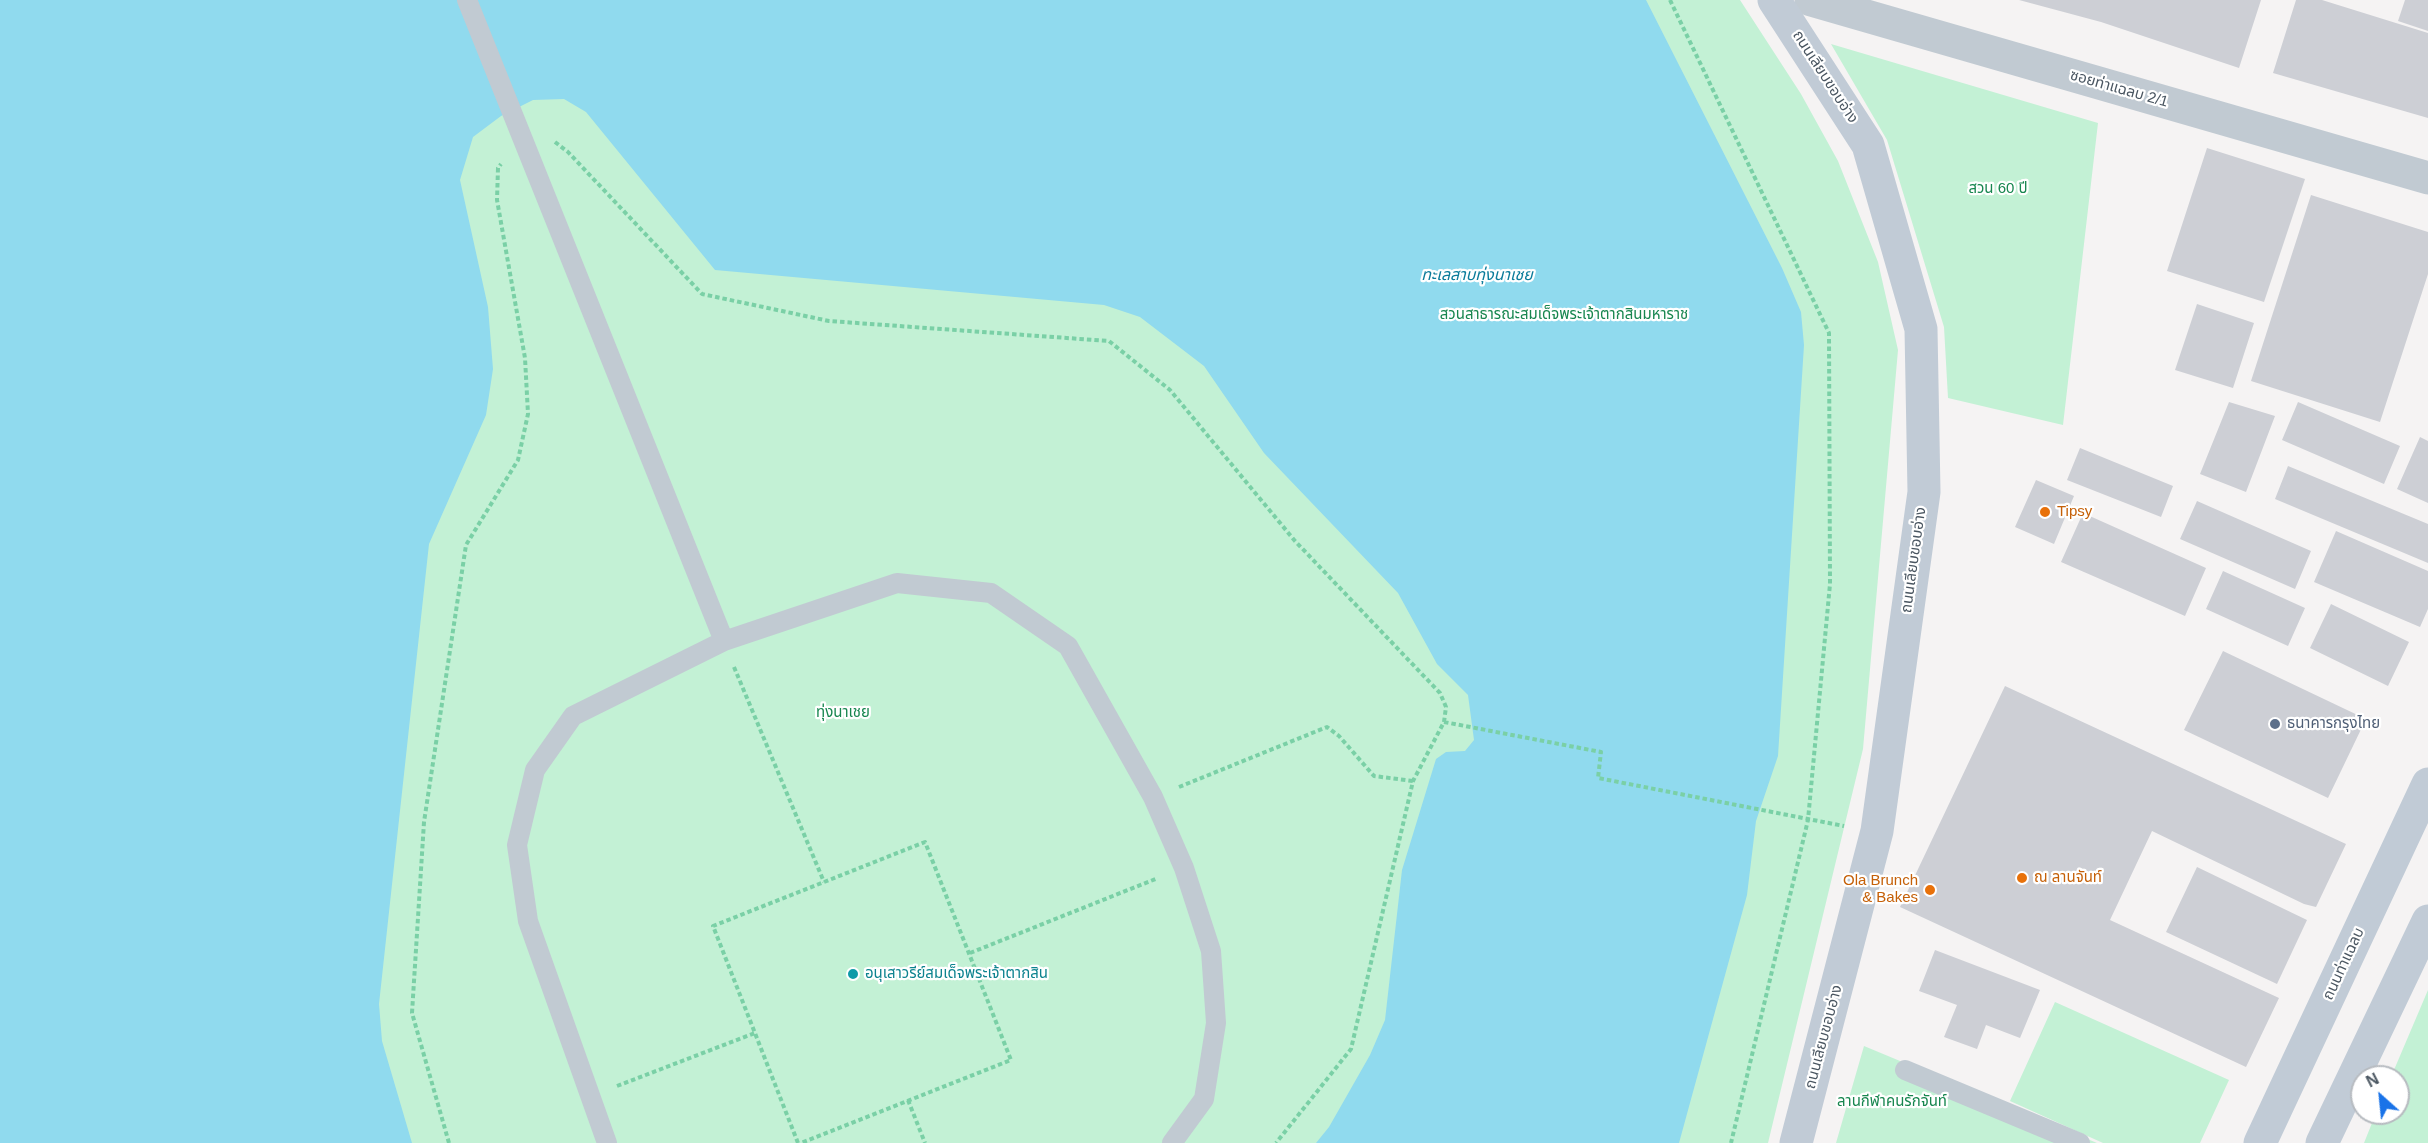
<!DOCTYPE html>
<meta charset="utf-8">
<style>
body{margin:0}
#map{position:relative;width:2428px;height:1143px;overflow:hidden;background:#f5f3f3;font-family:Arial,sans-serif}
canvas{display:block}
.north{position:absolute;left:2350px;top:1065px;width:60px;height:60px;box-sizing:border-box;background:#fff;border:2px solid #b7bbc0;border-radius:50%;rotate:333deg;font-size:16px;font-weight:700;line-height:24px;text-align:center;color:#4a5661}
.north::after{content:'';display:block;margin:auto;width:21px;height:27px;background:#1a73e8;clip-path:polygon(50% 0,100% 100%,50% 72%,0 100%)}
</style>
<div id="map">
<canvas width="2428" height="1143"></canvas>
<div class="north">N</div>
</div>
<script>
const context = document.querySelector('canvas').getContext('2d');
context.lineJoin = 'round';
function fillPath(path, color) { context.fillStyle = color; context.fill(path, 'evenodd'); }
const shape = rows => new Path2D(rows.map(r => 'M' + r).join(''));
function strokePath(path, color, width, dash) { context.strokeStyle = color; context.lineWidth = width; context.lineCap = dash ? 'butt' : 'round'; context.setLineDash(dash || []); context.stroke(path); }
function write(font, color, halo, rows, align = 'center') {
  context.font = font + ' Arial,"Noto Sans Thai",sans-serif'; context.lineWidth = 4.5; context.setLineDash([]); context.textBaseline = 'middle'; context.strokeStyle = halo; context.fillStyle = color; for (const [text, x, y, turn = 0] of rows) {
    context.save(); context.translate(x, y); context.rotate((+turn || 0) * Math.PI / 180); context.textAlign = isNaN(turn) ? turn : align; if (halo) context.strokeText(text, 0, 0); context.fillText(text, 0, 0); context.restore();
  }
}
fillPath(shape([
 [0,0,1740,0,1801,94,1838,161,1878,262,1898,350,1863,749,1768,1143,0,1143],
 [1831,44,2098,123,2063,425,1948,398,1944,327,1887,140],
 [2428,990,2428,1143,2364,1143,2376,1113,2398,1113,2398,1077,2391,1077],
 [2055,1002,2229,1080,2200,1143,2103,1143,2010,1101],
 [1864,1046,2097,1143,1836,1143]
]), '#c3f1d5');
fillPath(shape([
 [0,0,1646,0,1782,268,1801,312,1804,345,1778,756,1756,821,1747,895,1679,1143,1316,1143,1329,1127,1370,1055,1385,1020,1402,870,1436,759,1446,752,1465,751,1474,740,1468,695,1437,664,1398,593,1264,453,1204,366,1140,317,1104,305,715,270,586,112,564,99,533,100,501,116,473,137,460,180,488,307,493,369,486,415,429,544,379,1004,382,1041,412,1143,0,1143]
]), '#90daee');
fillPath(shape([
 [2019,0,2261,0,2239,68,2101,22],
 [2296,0,2322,0,2428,33,2428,118,2273,73],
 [2405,0,2428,0,2428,31,2398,21],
 [2207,148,2305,179,2264,302,2167,271],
 [2311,195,2428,232,2428,274,2380,422,2251,381],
 [2197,304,2254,323,2233,388,2175,370],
 [2229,402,2275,416,2246,492,2200,474],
 [2298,402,2400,446,2384,484,2282,440],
 [2420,437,2428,441,2428,503,2397,489],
 [2080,448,2173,486,2161,517,2067,480],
 [2288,466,2428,524,2428,563,2275,499],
 [2036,480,2074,496,2054,544,2015,527],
 [2197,501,2311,551,2295,589,2180,539],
 [2083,513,2206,568,2185,616,2061,562],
 [2336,531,2428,571,2428,609,2420,627,2314,582],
 [2223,571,2305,608,2288,646,2206,609],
 [2331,604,2409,642,2388,686,2310,648],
 [2223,651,2366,719,2328,798,2184,730],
 [2005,686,2346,844,2316,907,2304,904,2152,831,2110,920,2279,998,2246,1067,1900,907],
 [2197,867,2307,920,2277,984,2166,932],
 [1935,950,2040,990,2020,1038,1986,1025,1977,1049,1944,1037,1957,1005,1919,991]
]), '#cdcfd5');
strokePath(shape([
 [1670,0,1829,333,1830,584,1808,820,1731,1143],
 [555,142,568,152,702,294,829,321,1109,341,1170,390,1295,541,1440,693,1446,707,1444,722,1413,781,1351,1049,1276,1143],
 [734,667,824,882],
 [1444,722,1601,752,1598,778,1844,826],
 [1179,787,1327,727,1339,736,1374,776,1413,781],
 [970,953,1158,878],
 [617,1086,755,1033],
 [908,1100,925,1143],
 [449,1143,412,1013,424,822,466,545,518,460,528,414,525,358,497,200,498,168,501,164],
 [798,1143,713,926,925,842,1011,1060,801,1143]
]), '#7ad0a6', 4, [4.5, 3]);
strokePath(shape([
 [467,0,724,641],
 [1905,1070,2080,1143],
 [607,1143,528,921,517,845,535,770,573,716,724,641,897,583,991,593,1068,646,1153,797,1184,868,1211,951,1216,1023,1204,1099,1172,1143]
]), '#c1cad2', 20);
strokePath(shape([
 [1811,0,2428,178]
]), '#c1cad2', 33);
strokePath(shape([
 [1774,0,1868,145,1921,329,1924,492,1877,831,1796,1143],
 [2260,1143,2428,784],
 [2322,1143,2428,921]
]), '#c1cbd6', 33);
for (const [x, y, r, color] of [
 [2045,512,6,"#e8710a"],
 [2275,724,6,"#5c6f8a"],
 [2022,878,6,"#e8710a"],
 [1930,890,6,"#e8710a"],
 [853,974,6,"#0f9aa8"]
]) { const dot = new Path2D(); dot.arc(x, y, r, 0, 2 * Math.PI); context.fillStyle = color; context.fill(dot); strokePath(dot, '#fff', 2); }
write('15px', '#4a5661', '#fff', [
 ["ถนนเลียบขอบอ่าง",1825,77,57],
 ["ซอยท่าแฉลบ 2/1",2119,89,16],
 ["ถนนเลียบขอบอ่าง",1914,560,-82],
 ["ถนนท่าแฉลบ",2344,964,-65],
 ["ถนนเลียบขอบอ่าง",1824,1037,-75]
]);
write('15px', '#17864f', '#fff', [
 ["สวน 60 ปี",1998,189],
 ["สวนสาธารณะสมเด็จพระเจ้าตากสินมหาราช",1564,315],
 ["ทุ่งนาเชย",843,713],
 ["ลานกีฬาคนรักจันท์",1892,1102]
]);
write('15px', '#c56008', '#fff', [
 ["Tipsy",2057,512],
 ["ณ ลานจันท์",2034,878],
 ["Ola Brunch",1918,881,"right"],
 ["& Bakes",1918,898,"right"]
], 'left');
write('15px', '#4e5e75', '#fff', [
 ["ธนาคารกรุงไทย",2287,724]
], 'left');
write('15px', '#0d838f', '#fff', [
 ["อนุเสาวรีย์สมเด็จพระเจ้าตากสิน",865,974]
], 'left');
write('italic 16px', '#0c7c9b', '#fff', [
 ["ทะเลสาบทุ่งนาเชย",1477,276]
]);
</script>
